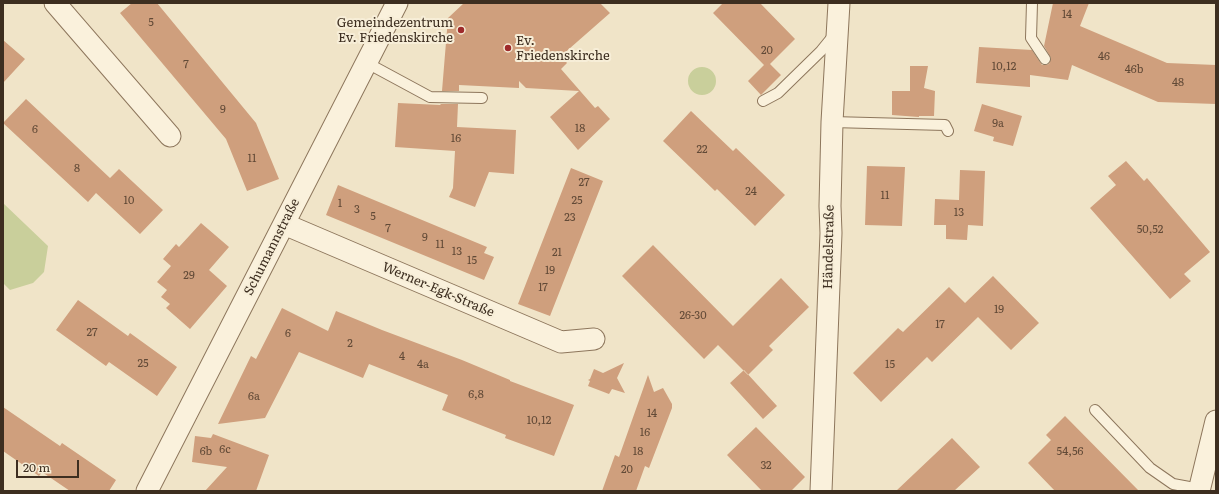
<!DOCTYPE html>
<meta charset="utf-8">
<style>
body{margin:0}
#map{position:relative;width:1219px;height:494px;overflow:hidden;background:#f0e4c8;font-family:Literata,serif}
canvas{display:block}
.frame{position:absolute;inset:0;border:4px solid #3d2e20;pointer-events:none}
.scale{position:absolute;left:16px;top:460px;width:63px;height:18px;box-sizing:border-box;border:2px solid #3d2e20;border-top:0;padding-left:5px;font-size:12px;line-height:14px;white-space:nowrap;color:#3d2e20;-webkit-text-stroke:3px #f7eed8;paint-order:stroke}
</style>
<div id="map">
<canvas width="1219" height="494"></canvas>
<div class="frame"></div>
<div class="scale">20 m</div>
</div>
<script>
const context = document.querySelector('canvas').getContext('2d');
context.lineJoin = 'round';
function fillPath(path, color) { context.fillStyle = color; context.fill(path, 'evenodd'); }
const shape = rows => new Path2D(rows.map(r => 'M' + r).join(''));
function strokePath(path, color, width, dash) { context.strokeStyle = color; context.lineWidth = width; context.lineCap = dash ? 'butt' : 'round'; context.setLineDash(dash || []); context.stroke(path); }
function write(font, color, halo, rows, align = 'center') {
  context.font = font + ' Literata,serif'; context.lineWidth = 4; context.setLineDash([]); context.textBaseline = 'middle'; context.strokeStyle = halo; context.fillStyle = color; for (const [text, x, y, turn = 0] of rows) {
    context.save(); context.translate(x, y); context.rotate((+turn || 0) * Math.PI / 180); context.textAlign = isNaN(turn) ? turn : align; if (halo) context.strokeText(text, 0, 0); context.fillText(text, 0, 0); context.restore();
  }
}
fillPath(shape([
 '688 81a14 14 0 1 1 28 0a14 14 0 1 1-28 0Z',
 [3,203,48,246,44,272,33,283,10,290,3,283]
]), '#c9cf9b');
fillPath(shape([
 [132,3,157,3,256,123,279,179,247,191,226,139,120,13],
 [464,3,600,3,610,13,561,56,567,63,561,69,595,108,598,106,610,119,578,150,550,117,579,91,526,88,519,81,519,88,459,85,459,91,442,91,448,18],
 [723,3,760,3,795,39,770,64,781,75,761,95,748,81,764,65,713,13],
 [1053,3,1089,3,1080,26,1167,63,1216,65,1216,104,1158,102,1072,65,1068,80,1030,75,1030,87,976,83,979,47,1032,50,1042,65,1045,65,1049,64,1051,58,1044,46],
 [3,40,25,59,3,83],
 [910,66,928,66,924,88,935,91,934,116,919,116,919,117,892,115,892,91,910,91],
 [26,99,110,178,119,169,163,210,140,234,96,193,88,202,3,123],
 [398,103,440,105,441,104,458,104,457,127,516,130,514,174,489,172,475,207,449,197,453,188,455,151,395,147],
 [982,104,1022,116,1013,146,993,141,994,137,974,131],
 [691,111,733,151,736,148,785,195,755,226,717,189,715,191,663,141],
 [1126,161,1144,181,1147,178,1210,252,1184,274,1191,281,1170,299,1090,208,1116,185,1108,176],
 [867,166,905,167,902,226,865,225],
 [571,168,603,181,550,316,518,304],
 [960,170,985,171,983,226,968,225,967,240,946,239,946,225,934,225,935,199,959,200],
 [338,185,487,247,484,253,494,257,484,280,326,215],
 [201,223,229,247,209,270,227,286,190,329,166,308,170,304,161,297,167,290,157,282,171,266,163,259,176,244,179,247],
 [653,245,733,326,781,278,809,307,769,346,773,350,748,375,718,345,704,359,622,276],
 [993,276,1039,323,1011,350,978,317,932,362,927,357,881,402,853,373,898,328,903,332,949,287,965,303],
 [78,300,128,336,130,333,177,367,157,396,109,362,106,366,56,330],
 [282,308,328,331,336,311,382,330,462,360,510,380,510,381,574,405,554,456,505,438,506,435,442,410,448,395,369,364,363,378,299,352,265,418,218,424,251,356,256,359],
 [624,363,617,378,625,393,612,389,609,394,588,386,590,381,588,380,590,379,594,369,603,373],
 [744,370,777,406,763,419,730,383],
 [648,375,654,392,663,388,672,404,672,408,649,468,645,466,636,491,602,491,615,455,619,457],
 [3,407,60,446,62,443,116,480,109,491,70,491,42,472,39,476,3,451],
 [1065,416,1139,491,1055,491,1028,463,1051,440,1046,435],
 [756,427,805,477,791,491,762,491,727,455],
 [213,434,269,455,256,491,205,491,227,467,192,462,195,436,211,438],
 [952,438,980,467,954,491,896,491]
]), '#cf9f7d');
const lane = shape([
 [1032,3,1031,38,1045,59],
 [367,63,430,97,482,98],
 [763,101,778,93,821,51,834,35],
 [832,122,945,125,948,131],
 [1095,410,1150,468,1173,484,1200,489]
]);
const street = shape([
 [55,3,170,136],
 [284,224,561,342,594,339],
 [147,491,397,3],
 [821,491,831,233,830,206,832,122,839,3],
 [1199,491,1216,421]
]);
strokePath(lane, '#8d765c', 12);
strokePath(street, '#8d765c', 23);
strokePath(lane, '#faf1dc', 10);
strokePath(street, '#faf1dc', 21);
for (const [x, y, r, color] of [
 [461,30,4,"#9e2a2b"],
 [508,48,4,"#9e2a2b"]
]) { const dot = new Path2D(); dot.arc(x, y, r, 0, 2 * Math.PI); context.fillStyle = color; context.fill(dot); strokePath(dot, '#f7eed8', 1.5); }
write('11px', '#624a37', null, [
 ["14",1067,15],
 ["5",151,23],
 ["20",767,51],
 ["46",1104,57],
 ["7",186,65],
 ["10,12",1004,67],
 ["46b",1134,70],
 ["48",1178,83],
 ["9",223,110],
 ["9a",998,124],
 ["18",580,129],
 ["6",35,130],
 ["16",456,139],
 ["22",702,150],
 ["11",252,159],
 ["8",77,169],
 ["27",584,183],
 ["24",751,192],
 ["11",885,196],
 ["10",129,201],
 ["25",577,201],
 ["1",340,204],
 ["3",357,210],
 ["13",959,213],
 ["5",373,217],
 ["23",570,218],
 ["7",388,229],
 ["50,52",1150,230],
 ["9",425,238],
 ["11",440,245],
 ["13",457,252],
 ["21",557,253],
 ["15",472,261],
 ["19",550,271],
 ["29",189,276],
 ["17",543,288],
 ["19",999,310],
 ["26-30",693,316],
 ["17",940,325],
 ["27",92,333],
 ["6",288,334],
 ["2",350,344],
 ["4",402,357],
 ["25",143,364],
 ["4a",423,365],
 ["15",890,365],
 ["6,8",476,395],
 ["6a",254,397],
 ["14",652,414],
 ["10,12",539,421],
 ["16",645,433],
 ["6c",225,450],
 ["6b",206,452],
 ["18",638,452],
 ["54,56",1070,452],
 ["32",766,466],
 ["20",627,470]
]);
write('13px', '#3d2e20', '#f7eed8', [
 ["Gemeindezentrum",453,23],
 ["Ev. Friedenskirche",453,38],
 ["Ev.",516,41,"left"],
 ["Friedenskirche",516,56,"left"]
], 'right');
write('13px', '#3d2e20', '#f7eed8', [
 ["Schumannstraße",272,247,-63],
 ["Händelstraße",829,247,-89],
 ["Werner-Egk-Straße",438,290,23]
]);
</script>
